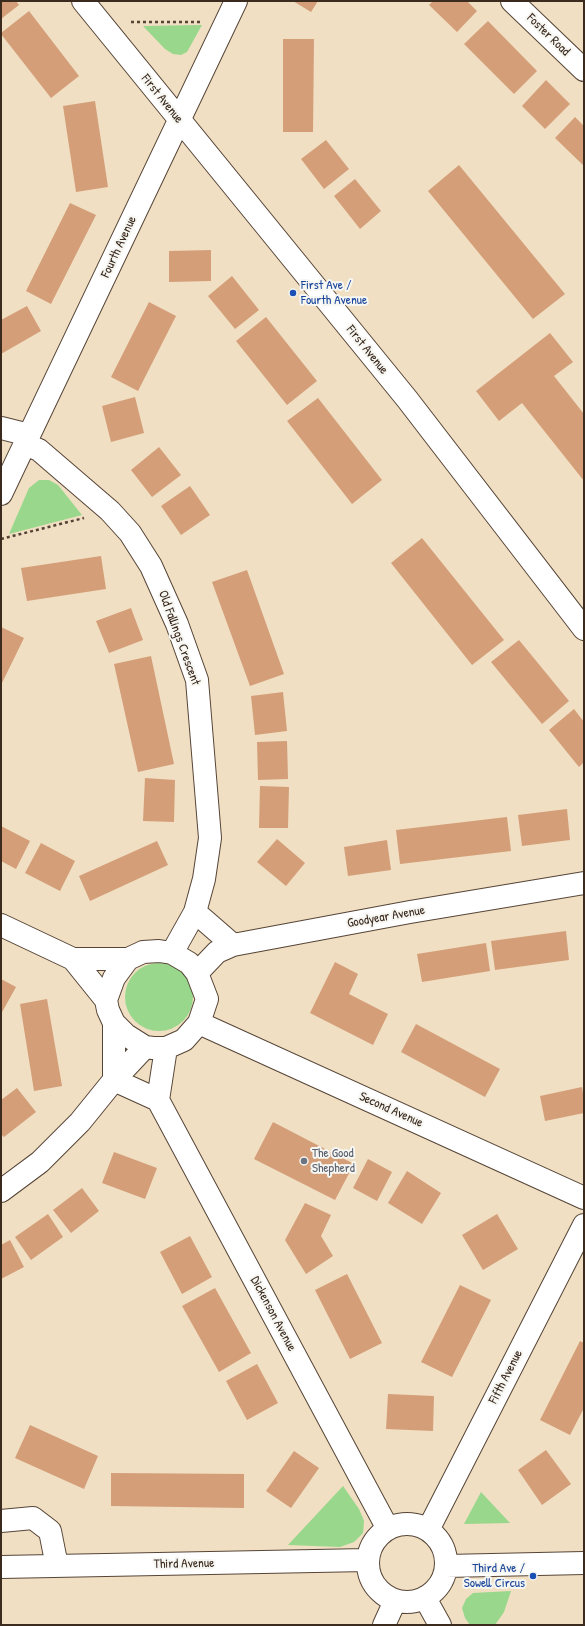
<!DOCTYPE html>
<style>
body{margin:0}
#map{position:relative;width:585px;height:1626px;overflow:hidden;background:#f0dfc2;font-family:"Patrick Hand",sans-serif}
canvas{display:block}
.frame{position:absolute;inset:0;border:2px solid #3b2a1e;pointer-events:none}
</style>
<div id="map">
<canvas width="585" height="1626"></canvas>
<div class="frame"></div>
</div>
<script>
const context = document.querySelector('canvas').getContext('2d');
context.lineJoin = 'round';
function fillPath(path, color) { context.fillStyle = color; context.fill(path, 'evenodd'); }
const shape = rows => new Path2D(rows.map(r => 'M' + r).join(''));
function strokePath(path, color, width, dash) { context.strokeStyle = color; context.lineWidth = width; context.lineCap = dash ? 'butt' : 'round'; context.setLineDash(dash || []); context.stroke(path); }
function write(font, color, halo, rows, align = 'center') {
  context.font = font + ' "Patrick Hand",sans-serif'; context.lineWidth = 4; context.setLineDash([]); context.textBaseline = 'middle'; context.strokeStyle = halo; context.fillStyle = color; for (const [text, x, y, turn = 0] of rows) {
    context.save(); context.translate(x, y); context.rotate((+turn || 0) * Math.PI / 180); context.textAlign = isNaN(turn) ? turn : align; if (halo) context.strokeText(text, 0, 0); context.fillText(text, 0, 0); context.restore();
  }
}
fillPath(shape([
 [202,25,187,52,181,55,173,54,165,49,143,26],
 [39,480,49,480,58,485,82,515,9,534,29,488],
 '125 997a34 34 0 1 1 68 0a34 34 0 1 1-68 0Z',
 [343,1486,359,1509,364,1521,363,1533,354,1542,340,1547,288,1545],
 [481,1492,510,1523,464,1524],
 [511,1591,504,1612,495,1625,470,1625,465,1618,462,1608,466,1599,473,1593]
]), '#99d78c');
fillPath(shape([
 [1,1,16,1,19,5,1,19],
 [293,1,318,1,311,12],
 [433,1,467,1,477,11,457,32,429,5],
 [29,11,79,76,51,98,1,34,1,33],
 [488,21,537,71,514,94,464,44],
 [283,39,314,39,313,132,283,132],
 [546,80,570,104,545,129,522,106],
 [95,101,108,187,76,192,63,106],
 [575,117,584,126,584,166,555,138],
 [326,140,349,169,324,189,301,159],
 [459,165,565,294,533,319,428,191],
 [355,179,381,211,360,229,334,196],
 [70,203,96,215,51,304,26,291],
 [211,250,211,281,169,282,169,251],
 [232,276,259,310,235,329,208,296],
 [149,302,176,316,138,391,111,377],
 [27,306,41,331,1,354,1,320],
 [266,317,317,381,287,405,236,341],
 [550,333,573,362,554,376,584,414,584,481,522,403,499,421,476,391],
 [135,397,144,433,111,442,102,406],
 [318,398,382,480,352,504,287,421],
 [159,447,181,475,152,497,131,470],
 [190,486,210,515,181,535,161,506],
 [422,538,504,640,472,665,391,563],
 [101,556,106,589,27,601,21,568],
 [247,570,284,674,250,686,212,582],
 [131,608,143,640,109,653,96,621],
 [1,627,24,638,1,685],
 [519,640,569,701,542,724,491,662],
 [151,656,174,764,138,772,114,664],
 [283,692,287,731,255,735,251,696],
 [574,709,584,722,584,762,579,767,549,730],
 [287,741,288,779,258,780,257,742],
 [145,778,175,780,174,822,143,821],
 [260,786,289,787,288,828,259,828],
 [567,809,570,840,522,846,518,815],
 [507,817,511,851,400,864,396,830],
 [1,826,30,841,16,869,1,861],
 [277,839,305,863,286,886,257,862],
 [387,840,391,870,348,876,344,847],
 [157,841,168,865,90,901,79,876],
 [41,843,75,861,60,891,25,873],
 [566,931,569,960,495,970,491,941],
 [486,943,490,971,422,982,417,954],
 [335,962,358,974,349,994,388,1014,373,1045,310,1013],
 [1,979,16,987,1,1014],
 [47,999,62,1086,34,1091,20,1004],
 [416,1024,500,1069,485,1097,401,1052],
 [582,1087,584,1100,584,1113,545,1121,540,1096],
 [17,1088,36,1112,4,1137,1,1134,1,1100],
 [273,1122,354,1164,335,1200,254,1159],
 [114,1152,157,1168,145,1199,102,1183],
 [368,1159,392,1172,377,1201,353,1188],
 [407,1171,441,1193,422,1224,388,1203],
 [82,1188,99,1211,71,1233,53,1210],
 [305,1203,331,1215,321,1236,333,1256,306,1274,285,1240],
 [48,1214,63,1237,31,1260,15,1237],
 [497,1214,518,1249,483,1270,462,1235],
 [190,1236,212,1277,182,1294,160,1252],
 [10,1240,24,1267,1,1279,1,1245],
 [347,1274,382,1343,350,1359,315,1290],
 [460,1285,491,1300,452,1377,421,1362],
 [215,1288,251,1353,219,1372,182,1306],
 [580,1341,584,1343,584,1408,570,1435,540,1420],
 [257,1364,278,1403,247,1420,226,1381],
 [388,1394,434,1396,433,1431,386,1429],
 [30,1425,98,1456,84,1489,15,1458],
 [546,1450,571,1484,542,1505,518,1470],
 [294,1451,319,1468,291,1508,266,1491],
 [111,1473,244,1474,244,1508,111,1506]
]), '#d49e79');
const minor = shape([
 [83,1,407,399,584,629],
 [512,1,584,70],
 [1,428,29,435],
 [25,444,39,450,110,511,130,533,151,566,177,624,197,680,210,838,204,879,195,912,172,953],
 [1,494,236,1],
 [195,912,233,945],
 [1,925,73,959],
 [159,951,172,953,189,963,197,973,207,999,199,1023,184,1040,166,1048,153,1048,145,1047,126,1035,114,1023,108,1010,106,1000,114,978,128,959,143,952,159,951],
 [197,973,217,952,233,945,410,912,584,883],
 [106,1000,73,959,128,959],
 [114,1023,114,1080,145,1047],
 [199,1023,584,1198],
 [158,1100,388,1529],
 [1,1191,40,1162,80,1122,114,1080,158,1100,166,1048],
 [1,1521,33,1518,50,1531,57,1566],
 '368 1563a39 39 0 1 1 78 0a39 39 0 1 1-78 0Z',
 [428,1530,584,1225],
 [446,1566,584,1563],
 [1,1567,367,1560],
 [425,1598,440,1625],
 [384,1625,395,1601]
]);
strokePath(minor, '#564537', 24);
strokePath(shape([
 [131,22,202,22],
 [1,539,84,518]
]), '#564537', 2.5, [3, 3]);
strokePath(minor, '#fff', 22);
for (const [x, y, r, color] of [
 [293,293,4,"#1a4fb4"],
 [304,1161,4,"#6b7280"],
 [533,1576,4,"#1a4fb4"]
]) { const dot = new Path2D(); dot.arc(x, y, r, 0, 2 * Math.PI); context.fillStyle = color; context.fill(dot); strokePath(dot, '#f6f6f2', 1.5); }
write('13px', '#3b2a1e', '#f6f6f2', [
 ["Foster Road",548,35,44],
 ["First Avenue",162,99,51],
 ["Fourth Avenue",119,247,-65],
 ["First Avenue",367,350,51],
 ["Old Fallings Crescent",179,638,70],
 ["Goodyear Avenue",386,917,-10],
 ["Second Avenue",391,1110,24],
 ["Dickenson Avenue",273,1314,62],
 ["Fifth Avenue",506,1377,-63],
 ["Third Avenue",184,1564,-1]
]);
write('13px', '#164399', '#f6f6f2', [
 ["First Ave /",301,286],
 ["Fourth Avenue",301,301],
 ["Third Ave /",525,1569,"right"],
 ["Sowell Circus",525,1584,"right"]
], 'left');
write('13px', '#5b616d', '#f6f6f2', [
 ["The Good",312,1154],
 ["Shepherd",312,1169]
], 'left');
</script>
